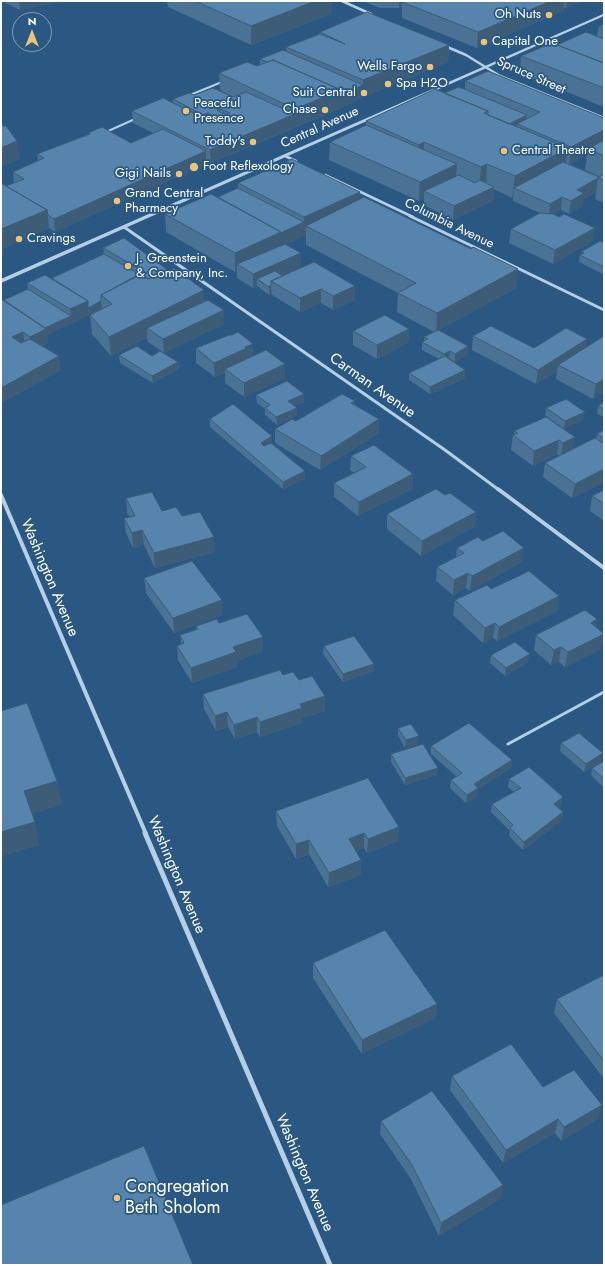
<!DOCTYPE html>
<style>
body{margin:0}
#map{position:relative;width:605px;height:1266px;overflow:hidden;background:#2a5883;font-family:Jost,sans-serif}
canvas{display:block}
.frame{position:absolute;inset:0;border:2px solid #fff;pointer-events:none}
.north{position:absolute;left:12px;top:12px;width:40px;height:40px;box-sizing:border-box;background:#2a5883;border:1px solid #7f9bb5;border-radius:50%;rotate:0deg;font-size:11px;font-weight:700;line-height:16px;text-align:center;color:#fff}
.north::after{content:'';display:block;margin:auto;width:14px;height:18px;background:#ecc37c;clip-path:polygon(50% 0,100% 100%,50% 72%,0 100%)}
</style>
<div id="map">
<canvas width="605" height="1266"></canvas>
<div class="frame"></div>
<div class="north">N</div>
</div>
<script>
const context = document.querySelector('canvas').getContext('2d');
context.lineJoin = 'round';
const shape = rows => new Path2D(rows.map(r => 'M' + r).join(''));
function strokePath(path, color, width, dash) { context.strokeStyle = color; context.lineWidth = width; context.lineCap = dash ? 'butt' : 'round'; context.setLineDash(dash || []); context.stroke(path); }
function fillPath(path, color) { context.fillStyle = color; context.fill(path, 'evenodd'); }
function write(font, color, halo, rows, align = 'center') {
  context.font = font + ' Jost,sans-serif'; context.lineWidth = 3.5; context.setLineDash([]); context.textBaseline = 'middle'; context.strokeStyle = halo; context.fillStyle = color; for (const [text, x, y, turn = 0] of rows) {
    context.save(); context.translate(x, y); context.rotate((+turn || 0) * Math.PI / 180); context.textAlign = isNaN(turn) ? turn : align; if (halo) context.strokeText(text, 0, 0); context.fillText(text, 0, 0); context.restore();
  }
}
strokePath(shape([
 [204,160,214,165]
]), '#b4cfe6', 1.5, [1.5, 2]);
strokePath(shape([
 [190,95,222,82],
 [106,132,135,119]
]), '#b4cfe6', 2);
strokePath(shape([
 [508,744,604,692]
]), '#b4cfe6', 3);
strokePath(shape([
 [342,1,371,14],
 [445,46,466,55,500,76,604,118],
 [285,156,296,161],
 [325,175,413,217]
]), '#b4cfe6', 2.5);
strokePath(shape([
 [410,216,604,310],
 [124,227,445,450,499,490]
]), '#b4cfe6', 3);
strokePath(shape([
 [498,489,604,568],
 [1,495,146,834]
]), '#b4cfe6', 4);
strokePath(shape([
 [145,833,330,1265]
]), '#b4cfe6', 5);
fillPath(shape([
 [603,14,604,14,604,16,1,283,1,279,603,14]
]), '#b4cfe6');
fillPath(shape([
 [2,1,63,1,20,10],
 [167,1,332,1,331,14,251,45,168,7],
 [363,1,582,1,566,8,564,7,563,11,477,48,402,18,402,6,399,8,380,8],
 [604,24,604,107,520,73,521,56,597,36,599,26],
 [320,32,449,45,448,62,363,97,341,108,211,163,206,161,206,164,55,232,49,228,4,248,4,254,1,255,6,186,14,183,13,172,38,161,37,154,88,135,88,133,131,143,153,133,133,123,132,111,173,103,173,99,194,95,233,97,220,90,219,73,257,66,260,64,260,59,286,51,286,47,319,34],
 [465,81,604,118,604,203,595,199,596,192,583,199,582,206,569,214,561,210,554,214,593,241,553,264,509,243,511,229,540,213,513,201,513,197,512,198,494,189,493,201,453,220,424,205,424,198,419,201,329,160,330,142,366,125,366,121,444,93,465,89],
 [587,155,585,170,600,177,569,164],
 [238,183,360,192,359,200,516,288,439,330,468,346,468,354,455,362,449,358,448,359,465,378,430,394,409,380,409,373,439,359,422,350,422,342,424,342,424,337,434,332,397,312,398,293,306,245,306,235,286,244,301,267,282,275,355,286,355,300,333,310,321,303,300,312,272,295,272,294,269,295,257,286,253,288,237,278,237,271,235,272,166,232,165,214,218,197,238,188],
 [604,243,604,273,603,274,579,262,580,255,581,255,581,252],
 [103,248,204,301,224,310,224,324,164,353,148,342,147,338,111,356,92,334,90,315,100,310,47,335,48,343,42,346,61,370,1,403,4,300,28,289,27,283,52,278,104,254],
 [409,329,408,343,377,359,353,345,353,331],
 [473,336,534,348,586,348,604,336,604,392,593,399,556,379,557,371,536,384,472,350],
 [196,348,253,356,285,364,285,378,244,397,225,383,225,373,215,377,196,363],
 [119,355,152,356,178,362,179,369,153,383,120,363],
 [304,394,304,402,294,406,297,415,277,425,265,415,265,409,257,403,256,395],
 [355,401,355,405,379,433,320,470,275,443,275,429],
 [604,402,604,417,597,414,598,406],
 [546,408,583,420,564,429,545,415],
 [546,417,573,449,596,439,597,434,604,430,604,482,572,498,543,477,545,463,559,456,557,454,533,466,511,450,513,435,514,435,514,431],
 [210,419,272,443,305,471,305,479,283,489,210,427],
 [351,456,413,474,413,489,358,516,334,497,334,483,354,473,350,470],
 [604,490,604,521,590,511,592,496],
 [445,495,476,512,474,527,421,556,387,529,387,514],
 [126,498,162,511,182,516,215,552,155,568,144,545,133,548,126,533,124,518,130,517,127,513],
 [483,541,522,562,470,591,466,588,453,595,436,581,437,567,456,557,457,548],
 [144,578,222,600,222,615,174,633,146,593],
 [559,596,557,611,497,641,493,638,483,643,453,615,455,600],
 [597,619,595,626,601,649,565,667,559,662,551,665,534,650,536,635],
 [219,623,263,637,263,651,237,661,237,667,192,683,178,660,177,646,181,644,180,635,196,630,196,626],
 [324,646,374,664,374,671,343,682,323,654],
 [491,655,528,662,505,676,490,663],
 [283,675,299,680,325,696,325,711,302,718,302,723,260,737,257,732,235,739,228,727,216,731,204,709,203,694],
 [398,728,418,744,405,748,398,736],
 [561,743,601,761,584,772,560,751],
 [431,746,512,760,511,768,478,789,477,796,466,803,450,788,451,780,457,777,431,754],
 [391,754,437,775,405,785,391,762],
 [604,761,604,788,591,775,592,768],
 [509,779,561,805,558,808,563,812,562,820,523,850,509,836,510,831,491,812,492,804,514,792,508,787],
 [276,811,398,841,367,853,364,848,356,851,361,860,361,875,328,887,309,854,296,859,277,826],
 [313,963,437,1004,435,1018,362,1054,313,978],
 [604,975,604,1079,554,1013,557,999],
 [452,1076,598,1119,561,1141,555,1133,503,1163,450,1090],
 [381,1121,501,1198,439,1236,411,1179,380,1134]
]), '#4a7294');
fillPath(shape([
 [19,1,63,1,20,10],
 [315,1,332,1,331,14,251,45,251,26],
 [399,1,416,1,402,2,402,6,399,8],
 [551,1,564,1,563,11,477,48,478,32],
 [567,1,582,1,566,8],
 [449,45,448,62,363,97,341,108,295,127,295,109,341,90,363,85,363,80],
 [208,113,208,126,204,128,203,115],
 [295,114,295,127,211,163,210,150],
 [527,115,526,127,517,124,516,132,503,126],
 [604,130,604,146,588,149,587,155,569,164,571,147],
 [17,141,20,159,1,167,1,148],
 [424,142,423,164,418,166,419,145],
 [568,148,565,169,514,188,513,197,512,198,515,176],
 [206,151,206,164,55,232,54,219],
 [457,164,456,182,424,191,424,198,419,201,420,182],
 [487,164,486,186,479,189,481,167],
 [598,178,596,192,583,199,582,206,569,214,571,201,577,190],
 [494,187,493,201,453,220,454,206],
 [360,192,359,210,306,226,306,235,281,246,237,264,237,271,235,272,235,253,281,232,304,222,304,217],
 [562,197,561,210,549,217,550,204],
 [47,210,49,228,4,248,4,254,1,255,1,229],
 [595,228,593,241,553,264,555,250],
 [301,253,301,267,263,284,257,279,257,286,253,288,253,274],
 [518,269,516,288,436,332,437,313],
 [271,286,272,294,269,295,269,287],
 [355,286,355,300,333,310,333,296],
 [321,289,321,303,300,312,300,298],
 [204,290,205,309,147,328,147,338,111,356,109,337],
 [88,301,89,315,47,335,48,343,32,351,30,337,40,330,71,316,70,309],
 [101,301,102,309,89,315,88,308],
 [224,310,224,324,164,353,163,339],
 [409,329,408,343,377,359,377,345],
 [23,332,25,346,12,337],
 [587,339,585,353,558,365,557,371,536,384,538,370],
 [253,344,253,358,225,369,225,373,215,377,214,363,245,347],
 [468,346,468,354,455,362,455,354],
 [450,351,449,358,443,362,444,354],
 [59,356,61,370,1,403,1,388],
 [178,362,179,369,153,383,152,376],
 [285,364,285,378,244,397,244,383],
 [465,370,465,378,430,394,430,387],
 [604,379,604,392,593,399,596,384],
 [304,394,304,402,288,409,288,401],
 [355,401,354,415,351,403],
 [297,408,297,415,277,425,276,417],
 [585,412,583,420,564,429,565,421],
 [379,419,379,433,320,470,321,456],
 [272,436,272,443,261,451,261,443],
 [575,437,572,452,561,458,563,443],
 [559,440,557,454,533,466,534,451],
 [604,469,604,482,572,498,575,484],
 [305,471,305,479,283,489,283,482],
 [413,474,413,489,358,516,359,502],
 [476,512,474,527,421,556,422,541],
 [142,530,144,545,133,548,132,533],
 [214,537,215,552,155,568,154,553],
 [524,548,522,562,470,591,472,576],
 [468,573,466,588,453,595,454,580],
 [559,596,557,611,497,641,499,627],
 [222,600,222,615,174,633,173,618],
 [597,619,594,634,591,623],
 [495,623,493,638,483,643,485,628],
 [604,634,601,649,565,667,568,652],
 [263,637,263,651,237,661,237,667,192,683,191,668,233,647],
 [561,647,559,662,551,665,554,650],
 [530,654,528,662,505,676,506,668],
 [374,664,374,671,343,682,343,674],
 [325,696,325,711,302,718,302,723,260,737,260,722,300,704],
 [227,712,228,727,216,731,215,716],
 [257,717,257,732,235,739,234,725],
 [419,736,418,744,405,748,406,740],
 [603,753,601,761,584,772,586,764],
 [512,760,511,768,478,789,477,796,466,803,467,795,474,784],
 [438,768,437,775,405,785,405,778],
 [57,781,62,805,29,815,24,791],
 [563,797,561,805,552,812,554,804],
 [563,812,562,820,523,850,524,842],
 [35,822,39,845,1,857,1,832],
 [399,827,398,841,367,853,368,839],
 [364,833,364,848,348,854,349,839],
 [309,840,309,854,296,859,296,844],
 [361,860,361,875,328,887,329,873],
 [437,1004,435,1018,362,1054,362,1040],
 [602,1105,598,1119,561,1141,564,1127],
 [558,1119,555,1133,503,1163,506,1150],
 [503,1185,501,1198,439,1236,441,1223]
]), '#3c5c78');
const building = shape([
 [195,1,315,1,251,26,195,1],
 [404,1,551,1,478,32,402,2,404,1],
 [367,12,449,45,363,80,286,47,320,34,345,44,320,32,367,12],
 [604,24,604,28,599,26,604,24],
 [586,32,604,39,604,63,557,45,586,32],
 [552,43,604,63,604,88,521,56,552,43],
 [283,50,363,85,341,95,341,90,273,60,267,62,260,59,283,50],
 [273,60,341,90,295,109,219,73,247,62,257,66,273,60],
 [488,71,604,118,604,130,571,147,517,124,540,112,465,81,488,71],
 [459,87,527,115,509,124,488,115,488,111,444,93,459,87],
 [213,88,233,97,246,92,295,114,210,150,132,111,163,98,210,121,218,118,208,113,203,115,173,99,189,93,194,95,213,88],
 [220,109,230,113,226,115,217,110,220,109],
 [435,89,488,111,484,113,568,148,515,176,487,164,481,167,424,142,419,145,366,121,435,89],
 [1,122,3,126,6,126,17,141,1,148,1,122],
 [366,125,457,164,420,182,330,142,366,125],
 [102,127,131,143,163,129,206,151,54,219,48,215,47,210,6,186,24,179,13,172,44,158,37,154,90,134,88,133,102,127],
 [604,140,604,156,588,149,604,140],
 [292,159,360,192,304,217,238,183,292,159],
 [563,162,599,177,598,178,577,190,584,193,571,201,562,197,550,204,514,188,563,162],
 [604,174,604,180,598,178,604,174],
 [459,175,475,183,480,180,494,187,454,206,424,191,459,175],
 [1,183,47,210,1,229,1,183],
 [238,188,304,222,281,233,281,232,218,197,238,188],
 [211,194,281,232,235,253,165,214,211,194],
 [364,197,471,249,473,247,518,269,437,313,398,293,416,283,306,226,364,197],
 [540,213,553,214,559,217,564,214,595,228,555,250,511,229,540,213],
 [124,238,168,270,148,279,142,275,147,273,103,248,124,238],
 [600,241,604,243,604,267,580,255,584,253,581,252,600,241],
 [285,244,301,253,253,274,237,264,285,244],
 [104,254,140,275,101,295,101,301,88,308,88,301,52,278,104,254],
 [314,262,355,286,333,296,321,289,300,298,271,281,314,262],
 [174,268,204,290,109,337,90,315,112,304,101,295,140,274,148,279,174,268],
 [275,271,283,276,271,281,271,286,269,287,257,279,275,271],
 [45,275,88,301,70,309,27,283,45,275],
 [28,289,71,316,45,328,4,300,28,289],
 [1,299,46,329,30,337,23,332,12,337,21,343,30,339,59,356,1,388,1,299],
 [208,300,224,310,163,339,147,328,208,300],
 [385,315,409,329,377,345,353,331,385,315],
 [491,326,534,348,566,328,587,339,538,370,473,336,491,326],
 [438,330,468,346,455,354,450,351,444,354,422,342,428,339,424,337,438,330],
 [238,332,253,344,245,347,247,348,214,363,196,348,229,335,232,335,238,332],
 [604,336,604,379,596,384,558,365,604,336],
 [137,346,152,356,160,351,178,362,152,376,119,355,137,346],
 [266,350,285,364,244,383,225,369,266,350],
 [445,356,465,370,430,387,409,373,445,356],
 [287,381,304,394,288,401,297,408,276,417,265,408,270,405,256,395,287,381],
 [342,394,355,401,351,403,379,419,321,456,275,429,292,419,296,421,342,394],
 [566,399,585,412,565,421,546,408,566,399],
 [604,402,604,409,598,406,604,402],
 [233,404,272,436,261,443,264,446,271,443,305,471,283,482,210,419,233,404],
 [546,417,575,437,563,443,559,440,534,451,513,435,518,433,514,431,546,417],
 [604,430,604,438,597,434,604,430],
 [595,438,604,444,604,469,575,484,545,463,595,438],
 [374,445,413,474,359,502,334,483,366,467,351,456,374,445],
 [436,489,445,495,450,493,476,512,422,541,387,514,436,489],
 [604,490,604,504,592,496,604,490],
 [152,492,162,511,176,507,182,516,200,512,214,537,154,553,142,530,132,533,124,518,135,516,126,498,152,492],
 [503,531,524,548,472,576,468,573,454,580,437,567,464,553,457,548,478,537,483,541,503,531],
 [192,561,222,600,173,618,144,578,192,561],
 [529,571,559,596,499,627,495,623,485,628,455,600,487,585,491,589,529,571],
 [585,610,597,619,591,623,604,634,568,652,561,647,554,650,536,635,585,610],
 [247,614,263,637,233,647,236,652,191,668,177,646,184,643,180,635,198,629,196,626,217,619,219,623,247,614],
 [354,636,374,664,343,674,324,646,354,636],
 [515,642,530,654,506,668,491,655,515,642],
 [280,670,283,675,293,672,299,680,312,676,325,696,300,704,302,708,260,722,257,717,234,725,227,712,215,716,203,694,280,670],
 [27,703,57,781,24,791,35,822,1,832,1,711,27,703],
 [469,723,512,760,474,784,478,788,467,795,451,780,462,773,431,746,469,723],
 [411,724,419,736,406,740,398,728,411,724],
 [579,733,603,753,586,764,561,743,579,733],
 [423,744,438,768,405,778,391,754,423,744],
 [604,761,604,779,592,768,604,761],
 [529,767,563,797,554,804,563,812,524,842,510,828,513,825,492,804,521,788,509,779,529,767],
 [368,778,399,827,368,839,364,833,349,839,361,860,329,873,309,840,296,844,276,811,368,778],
 [385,930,437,1004,362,1040,313,963,385,930],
 [604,975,604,1061,557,999,604,975],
 [511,1044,543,1087,574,1070,602,1105,564,1127,558,1119,506,1150,452,1076,511,1044],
 [432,1091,503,1185,441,1223,412,1165,381,1121,432,1091],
 [144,1146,193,1265,1,1265,1,1205,144,1146]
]);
fillPath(building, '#5684ac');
strokePath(building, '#3c5c78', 1);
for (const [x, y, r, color] of [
 [549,15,4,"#ecc37c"],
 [484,42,4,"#ecc37c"],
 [430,67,4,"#ecc37c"],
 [388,84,4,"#ecc37c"],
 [364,93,4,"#ecc37c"],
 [325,110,4,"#ecc37c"],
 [186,111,4,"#ecc37c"],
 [253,142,4,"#ecc37c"],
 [504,151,4,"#ecc37c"],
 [194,167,5,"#ecc37c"],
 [179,174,4,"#ecc37c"],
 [117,201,4,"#ecc37c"],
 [19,239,4,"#ecc37c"],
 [128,266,4,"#ecc37c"],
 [117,1198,4,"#ecc37c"]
]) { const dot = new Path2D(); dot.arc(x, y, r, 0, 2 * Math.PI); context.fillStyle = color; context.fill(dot); strokePath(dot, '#2a5883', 1.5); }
write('13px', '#fff', '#2a5883', [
 ["Oh Nuts",541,15,"right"],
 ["Capital One",492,42],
 ["Wells Fargo",422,67,"right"],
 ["Spa H2O",396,84],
 ["Suit Central",356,93,"right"],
 ["Peaceful",194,104],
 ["Presence",194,119],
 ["Chase",317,110,"right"],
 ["Toddy's",245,142,"right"],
 ["Central Theatre",512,151],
 ["Foot Reflexology",203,167],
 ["Gigi Nails",171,174,"right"],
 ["Grand Central",125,194],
 ["Pharmacy",125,209],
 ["Cravings",27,239],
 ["J. Greenstein",136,259],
 ["& Company, Inc.",136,274]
], 'left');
write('13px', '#fff', '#2a5883', [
 ["Spruce Street",531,76,24],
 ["Central Avenue",320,128,-24],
 ["Columbia Avenue",449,224,26]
]);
write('15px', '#fff', '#2a5883', [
 ["Carman Avenue",372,386,35],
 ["Washington Avenue",49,578,67],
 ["Washington Avenue",176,875,67],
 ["Washington Avenue",304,1173,67]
]);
write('18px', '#fff', '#2a5883', [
 ["Congregation",125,1188],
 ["Beth Sholom",125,1209]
], 'left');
</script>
